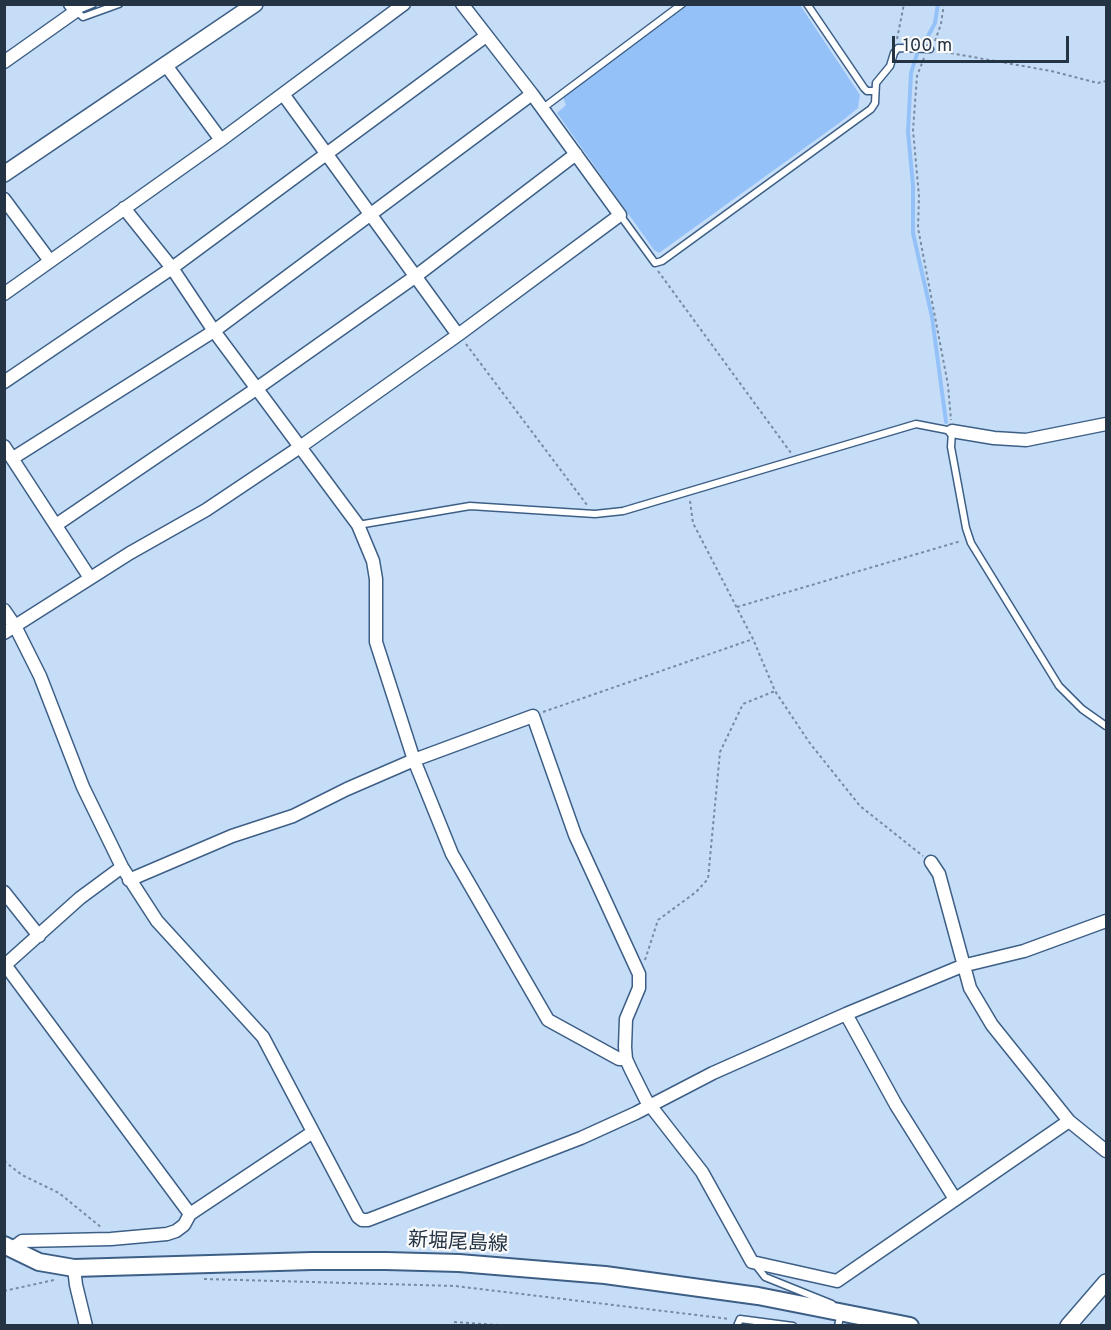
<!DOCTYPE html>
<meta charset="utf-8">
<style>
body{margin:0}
#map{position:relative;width:1111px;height:1330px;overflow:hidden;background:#c6ddf8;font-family:Overpass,sans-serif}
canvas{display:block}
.frame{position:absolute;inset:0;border:6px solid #243445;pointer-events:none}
.scale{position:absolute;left:892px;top:36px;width:177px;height:27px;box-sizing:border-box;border:3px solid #243445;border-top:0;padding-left:8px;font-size:18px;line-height:21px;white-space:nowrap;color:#243445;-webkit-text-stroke:4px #fbfbfb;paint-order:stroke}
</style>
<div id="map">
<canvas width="1111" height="1330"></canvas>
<div class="frame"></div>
<div class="scale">100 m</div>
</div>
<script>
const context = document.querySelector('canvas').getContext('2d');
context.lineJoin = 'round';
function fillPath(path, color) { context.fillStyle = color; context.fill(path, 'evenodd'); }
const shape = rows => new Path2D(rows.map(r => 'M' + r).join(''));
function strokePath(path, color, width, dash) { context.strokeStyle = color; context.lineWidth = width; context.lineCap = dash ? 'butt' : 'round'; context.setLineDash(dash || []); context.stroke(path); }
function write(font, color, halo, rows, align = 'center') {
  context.font = font + ' Overpass,"Noto Sans JP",sans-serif'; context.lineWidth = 4.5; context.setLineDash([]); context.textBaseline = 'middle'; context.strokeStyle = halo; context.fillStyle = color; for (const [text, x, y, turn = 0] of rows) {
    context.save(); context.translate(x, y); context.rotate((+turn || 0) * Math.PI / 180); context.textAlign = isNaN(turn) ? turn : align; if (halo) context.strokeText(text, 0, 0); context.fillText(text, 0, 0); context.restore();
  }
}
fillPath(shape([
 [688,5,800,5,860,95,858,108,842,121,659,253,654,250,557,113,566,105,563,97]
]), '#94c2f8');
strokePath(shape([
 [925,42,935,23,938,4],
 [917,54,911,73,908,132,913,185,913,233,932,317,946,422]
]), '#94c2f8', 4);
const service = shape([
 [93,4,76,11,83,17,119,4],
 [807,4,864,88,867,91,874,91],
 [543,108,682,4],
 [620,215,655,263,662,261,871,109,875,103,876,83,890,66,894,53,898,48,930,49],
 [358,525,470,506,595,514,623,511,916,424,952,431,951,447,966,528,971,543,1059,686,1082,709,1106,726],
 [755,1264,765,1277,832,1304],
 [737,1326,740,1319,793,1326],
 [838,1326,841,1313]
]);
const minor = shape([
 [4,62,76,11,70,4],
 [165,64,221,140],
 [283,94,458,335],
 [4,199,50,261],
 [124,208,172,268,214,331,358,525,373,561,376,579,376,642,414,760,452,854,548,1020,619,1059,626,1059],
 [4,294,221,140,404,4],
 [4,382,172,268,486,36],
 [952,431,994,438,1026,440,1106,424],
 [4,446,90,578],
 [13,458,214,331,532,94],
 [56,525,256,389,416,276,576,154],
 [4,610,15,626,40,676,83,787,122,867,157,921,263,1037,358,1217,362,1220,368,1220,581,1138,636,1113,713,1073,846,1014,962,966,1024,951,1106,921],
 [4,633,130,553,206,510,300,447,458,335,620,215,532,94,462,4],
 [931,862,939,874,970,988,992,1025,1069,1121,1106,1151],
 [129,880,232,836,293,816,347,789,414,760,533,716,575,835,639,974,639,988,626,1019,625,1047,626,1059,631,1070,646,1100,702,1172,752,1262,837,1281,1069,1121],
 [4,892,39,936],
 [4,966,80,898,122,867],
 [6,966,190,1214],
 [846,1014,896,1105,955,1199],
 [11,1249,22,1241,111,1239,167,1234,176,1231,184,1225,190,1214,313,1132],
 [74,1268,76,1285,86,1326]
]);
const tertiary = shape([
 [4,174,255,4],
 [1068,1326,1106,1282]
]);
const secondary = shape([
 [4,1245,39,1262,74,1268,312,1261,386,1261,459,1263,605,1275,758,1296,910,1326]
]);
strokePath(service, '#3d5f86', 9);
strokePath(minor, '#3d5f86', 15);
strokePath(tertiary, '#3d5f86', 18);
strokePath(secondary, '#3d5f86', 20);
strokePath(shape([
 [897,39,904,4],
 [935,41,941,24,944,4],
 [939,51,1051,71,1098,83,1106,81],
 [924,58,917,76,913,130,919,196,918,228,948,385,951,420],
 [658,271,791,453],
 [466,344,587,505],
 [690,501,693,523,753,639,775,691,809,742,860,806,923,856],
 [737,607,961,541],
 [543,712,753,639],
 [645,960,658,920,696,892,708,879,720,752,743,704,775,691],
 [4,1161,22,1175,59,1193,102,1228],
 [204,1279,455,1286,730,1319],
 [4,1291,54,1280],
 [454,1322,513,1326]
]), '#778ba1', 2, [3, 3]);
strokePath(service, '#fff', 6);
strokePath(minor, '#fff', 12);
strokePath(tertiary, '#fff', 15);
strokePath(secondary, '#fff', 16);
write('20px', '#243445', '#fbfbfb', [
 ["新堀尾島線",458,1244,3]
]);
</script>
